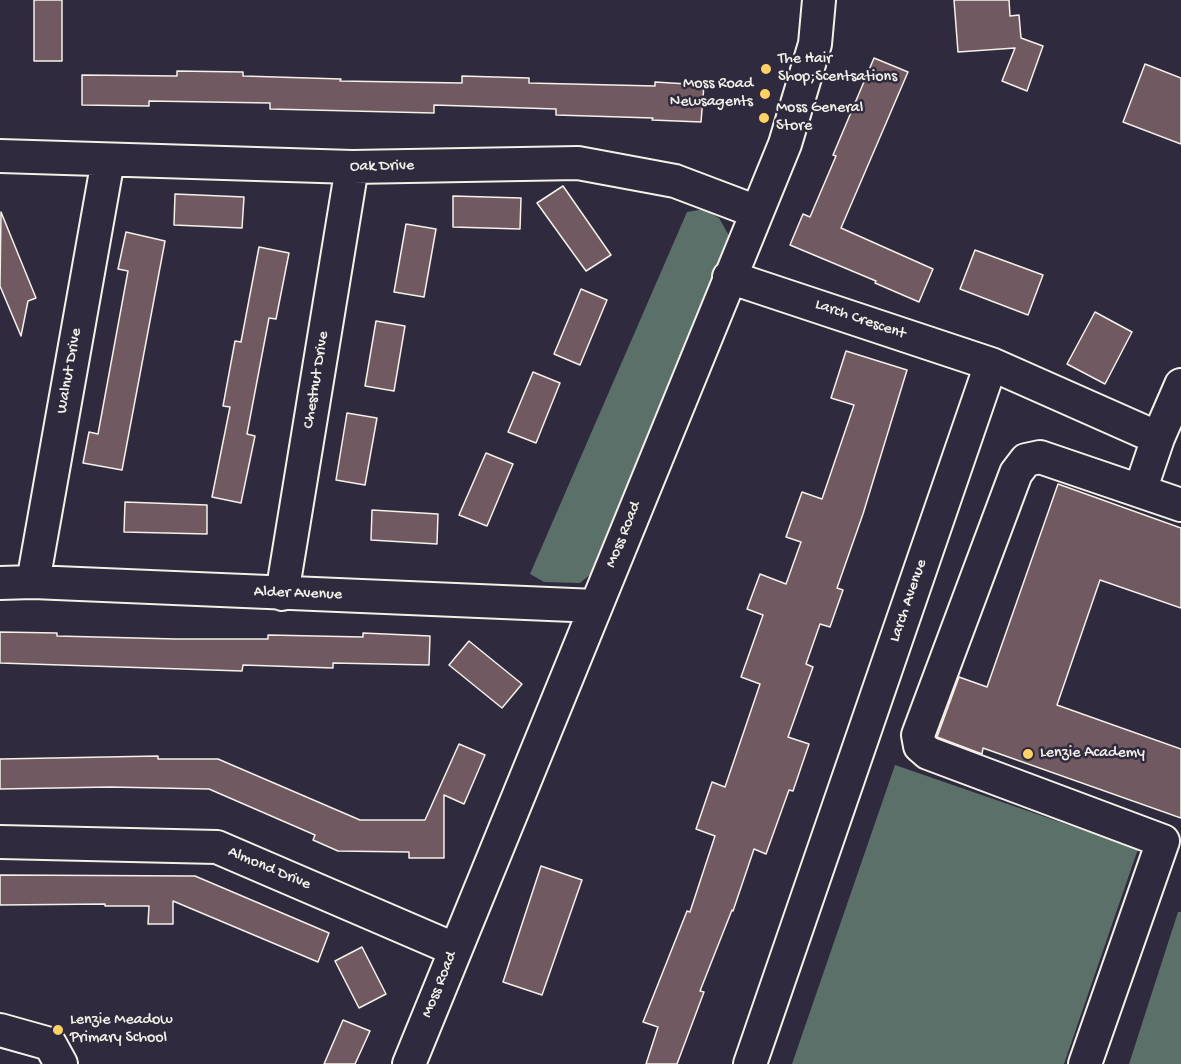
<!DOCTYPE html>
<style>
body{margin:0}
canvas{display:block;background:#2f2a3d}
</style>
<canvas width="1181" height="1064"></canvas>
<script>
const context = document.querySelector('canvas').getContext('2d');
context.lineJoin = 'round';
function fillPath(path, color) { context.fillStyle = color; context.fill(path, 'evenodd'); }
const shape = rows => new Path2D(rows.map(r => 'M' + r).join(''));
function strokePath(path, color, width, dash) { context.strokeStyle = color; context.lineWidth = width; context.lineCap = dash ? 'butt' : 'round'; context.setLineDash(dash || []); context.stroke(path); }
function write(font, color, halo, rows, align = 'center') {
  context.font = font + ' "Gochi Hand",sans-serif'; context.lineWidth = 5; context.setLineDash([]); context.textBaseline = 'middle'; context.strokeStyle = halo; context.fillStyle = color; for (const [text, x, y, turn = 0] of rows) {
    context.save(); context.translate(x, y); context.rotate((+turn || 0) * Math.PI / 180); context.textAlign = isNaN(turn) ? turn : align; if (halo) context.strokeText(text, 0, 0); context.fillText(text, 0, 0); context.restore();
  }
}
fillPath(shape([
 [704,209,719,218,732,241,597,569,580,583,544,582,530,574,687,212],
 [895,765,1138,849,1064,1064,792,1064],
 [1178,912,1181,912,1181,1064,1129,1064]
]), '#5b7069');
const building = shape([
 [34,0,62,0,62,61,34,61,34,0],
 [954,0,1009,0,1010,16,1019,15,1021,38,1043,46,1027,91,1002,81,1015,48,958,52,954,0],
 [874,58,908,72,841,228,933,269,919,302,875,283,876,281,790,245,803,214,810,217,836,156,833,155,874,58],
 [1145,64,1181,78,1181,144,1123,122,1145,64],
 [177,71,243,72,243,76,341,79,340,81,462,83,462,76,529,78,529,83,655,86,655,82,704,85,701,122,652,120,653,118,556,115,556,109,434,105,434,113,270,109,270,103,149,101,149,106,82,105,82,75,177,76,177,71],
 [563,186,611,255,586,271,537,203,563,186],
 [175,194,244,197,242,228,174,225,175,194],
 [453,196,521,198,520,229,453,227,453,196],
 [1,212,36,298,28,301,21,336,0,286,1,212],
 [406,224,436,229,424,297,394,292,406,224],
 [126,232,165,241,122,470,83,463,89,432,98,434,128,271,118,269,126,232],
 [259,247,289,253,276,319,269,318,247,434,255,436,241,503,212,497,230,407,223,406,235,341,241,342,259,247],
 [975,250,1043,275,1028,315,960,289,975,250],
 [581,289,607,300,580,365,554,354,581,289],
 [1095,312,1132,332,1105,384,1067,364,1095,312],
 [376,321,405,326,394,391,365,386,376,321],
 [846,351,907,370,863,514,837,588,843,590,830,627,820,624,806,664,813,667,788,737,809,744,793,791,789,790,766,854,754,849,733,911,732,910,700,991,704,992,677,1064,646,1064,658,1027,643,1022,687,911,690,912,715,836,696,829,712,782,725,787,760,684,741,677,763,615,747,609,760,574,786,584,801,542,786,537,802,492,822,499,854,405,831,398,846,351],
 [533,372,560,383,536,443,508,432,533,372],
 [347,413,377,418,365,485,336,480,347,413],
 [486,453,513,464,487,526,459,515,486,453],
 [1058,484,1181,528,1181,608,1100,580,1057,705,1181,749,1181,818,983,748,982,754,937,737,959,677,987,687,1058,484],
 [125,502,207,505,207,534,124,532,125,502],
 [372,510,438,514,437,544,371,540,372,510],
 [0,632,57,633,57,636,176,639,268,639,268,635,363,637,363,633,430,636,429,665,333,663,333,668,243,665,242,671,0,663,0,632],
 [469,641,522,684,502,708,449,665,469,641],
 [459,744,485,755,464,804,444,795,444,858,409,858,409,852,338,851,313,840,315,835,209,789,110,787,0,789,0,759,158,756,158,759,218,759,360,820,425,820,459,744],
 [541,866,582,880,542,995,503,982,541,866],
 [0,875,195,876,329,933,318,962,173,901,173,924,148,924,149,906,105,906,105,904,0,905,0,875],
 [362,947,386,994,359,1008,335,961,362,947],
 [343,1020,370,1031,355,1064,324,1064,343,1020]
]);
fillPath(building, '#705960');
strokePath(building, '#f4f1e8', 1.5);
const minor = shape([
 [0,156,352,167,578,163,675,181,757,212],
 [729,277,991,364,1158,438,1181,385],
 [1140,491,1158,438],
 [33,582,108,160],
 [0,583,33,582,596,606],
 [282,594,352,167],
 [0,842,217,847,454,949],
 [0,1030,50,1044,61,1064],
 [409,1064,785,144,815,44,819,0],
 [750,1064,991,364],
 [1085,1064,1163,841,928,753,920,746,918,735,1016,473,1026,460,1040,457,1181,505]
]);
strokePath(minor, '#f4f1e8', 36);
strokePath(minor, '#2f2a3d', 32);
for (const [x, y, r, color] of [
 [766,69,6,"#ffd166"],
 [765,94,6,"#ffd166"],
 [764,118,6,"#ffd166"],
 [1028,754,6,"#ffd166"],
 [58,1030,6,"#ffd166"]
]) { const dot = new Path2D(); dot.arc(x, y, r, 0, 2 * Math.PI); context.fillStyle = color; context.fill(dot); strokePath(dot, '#2f2a3d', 2); }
write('16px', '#f4f1e8', '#2f2a3d', [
 ["The Hair",778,60],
 ["Shop;Scentsations",778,78],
 ["Moss Road",753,85,"right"],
 ["Newsagents",753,103,"right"],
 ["Moss General",776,109],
 ["Store",776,127],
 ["Lenzie Academy",1040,754],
 ["Lenzie Meadow",70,1021],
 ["Primary School",70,1039]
], 'left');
write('16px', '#f4f1e8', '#2f2a3d', [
 ["Oak Drive",382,167,-1],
 ["Larch Crescent",860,320,19],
 ["Walnut Drive",70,371,-80],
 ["Chestnut Drive",317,380,-81],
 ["Moss Road",624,535,-68],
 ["Alder Avenue",298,594,2],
 ["Larch Avenue",909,601,-71],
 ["Almond Drive",269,869,23],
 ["Moss Road",440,985,-68]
]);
</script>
